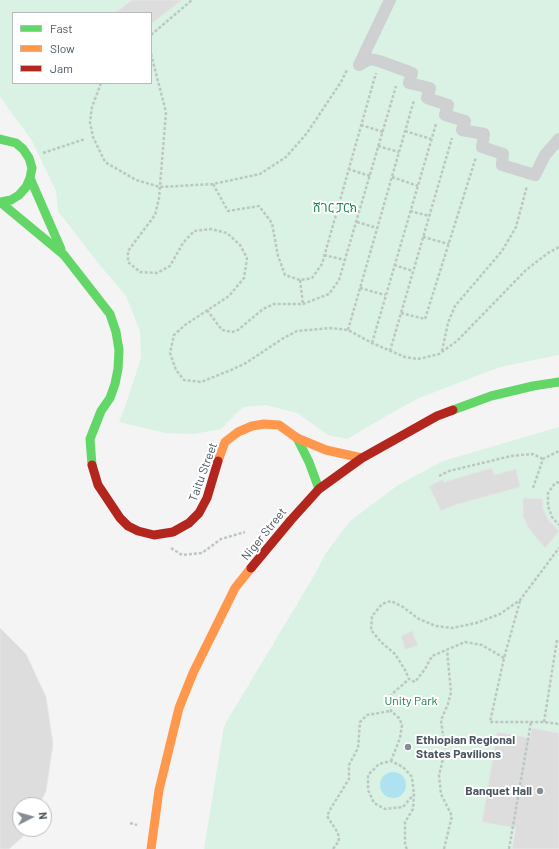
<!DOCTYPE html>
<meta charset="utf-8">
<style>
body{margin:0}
#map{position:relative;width:559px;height:849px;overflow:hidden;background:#f4f4f4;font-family:Barlow,sans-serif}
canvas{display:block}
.legend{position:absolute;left:12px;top:12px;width:140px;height:72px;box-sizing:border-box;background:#fff;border:1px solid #b7bbc0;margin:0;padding:5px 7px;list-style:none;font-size:12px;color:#4a5661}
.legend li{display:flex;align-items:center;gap:8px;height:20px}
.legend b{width:20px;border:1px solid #b7bbc0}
.north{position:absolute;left:12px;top:797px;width:40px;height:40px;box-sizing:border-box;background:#fff;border:1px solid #b7bbc0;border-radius:50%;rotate:84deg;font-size:11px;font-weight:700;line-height:16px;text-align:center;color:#4a5661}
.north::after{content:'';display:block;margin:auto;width:14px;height:18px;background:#868d94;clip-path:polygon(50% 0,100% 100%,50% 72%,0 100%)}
</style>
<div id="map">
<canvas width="559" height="849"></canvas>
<ul class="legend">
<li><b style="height:5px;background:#63d668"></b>Fast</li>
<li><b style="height:5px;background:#ff974d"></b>Slow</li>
<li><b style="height:5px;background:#b3261e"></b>Jam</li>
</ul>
<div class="north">N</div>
</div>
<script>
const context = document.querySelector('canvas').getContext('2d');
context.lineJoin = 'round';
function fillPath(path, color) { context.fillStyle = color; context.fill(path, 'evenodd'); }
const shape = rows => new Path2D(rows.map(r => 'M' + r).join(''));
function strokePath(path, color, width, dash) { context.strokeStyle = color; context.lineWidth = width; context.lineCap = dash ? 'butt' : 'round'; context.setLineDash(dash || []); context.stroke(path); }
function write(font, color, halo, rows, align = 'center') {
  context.font = font + ' Barlow,"Noto Sans Ethiopic",sans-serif'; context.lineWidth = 4; context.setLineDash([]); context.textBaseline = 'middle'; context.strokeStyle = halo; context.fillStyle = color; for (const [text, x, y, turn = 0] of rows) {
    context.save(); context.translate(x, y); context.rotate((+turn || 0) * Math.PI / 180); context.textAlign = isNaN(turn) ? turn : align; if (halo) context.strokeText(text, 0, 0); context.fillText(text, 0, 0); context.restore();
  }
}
fillPath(shape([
 [0,0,559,0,559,355,500,367,419,398,395,411,347,439,328,435,297,413,266,405,243,407,221,429,193,434,165,433,119,422,127,401,141,358,140,331,126,296,98,263,58,211,56,191,31,139,0,97],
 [13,13,151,13,151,83,13,83],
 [559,427,559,849,204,849,224,726,311,581,326,553,350,521,398,485,443,461]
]), '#d9f2e3');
fillPath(shape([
 '380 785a13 13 0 1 1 26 0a13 13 0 1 1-26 0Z'
]), '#aee2f0');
const building = shape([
 [132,0,182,0,151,24,151,13,115,13,132,0],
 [492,468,494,475,516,469,520,487,455,505,441,511,429,486,443,479,444,482,492,468],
 [523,498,543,499,543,509,549,521,559,531,545,548,533,534,527,525,523,516,523,498],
 [0,628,26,654,46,697,53,744,46,791,39,805,20,805,20,829,31,829,9,849,0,849,0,628],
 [412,631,418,645,405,650,401,636,412,631],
 [532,728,559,733,559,849,512,849,516,828,482,822,497,732,530,738,532,728]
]);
fillPath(building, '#ddddde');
strokePath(building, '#e5e6e7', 1);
strokePath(shape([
 [151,35,192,0],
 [151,54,166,112,159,198,155,215,128,251,128,262,140,272,157,273,170,266,183,243,194,231,211,229,227,233,240,245,247,258,244,278,229,296,185,325,174,335,170,353,176,370,184,380,201,382,231,370,246,363,282,339,297,331,331,328,348,330,372,343,405,357,418,359,439,354,457,341,526,270,548,253,559,247],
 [101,83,92,107,90,122,93,137,105,162,136,180,160,187,213,184,260,174,286,157,307,133,341,82,347,70],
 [361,125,383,132],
 [405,131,431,139],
 [378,146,399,152],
 [43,153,85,139],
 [348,169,370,176],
 [392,177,418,186],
 [213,184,228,211,259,206,272,223,278,256,285,275,300,280,312,278,322,264,376,73],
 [410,211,429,216],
 [357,222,377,228],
 [423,237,449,244],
 [324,255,345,260],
 [394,265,413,271],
 [300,280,303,304],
 [360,288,385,295],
 [207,310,222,330,232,332,238,330,263,309,274,304,303,304,329,294,339,280,396,86],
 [401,313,425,319,476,157],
 [348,330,414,100],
 [372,343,436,124],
 [390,351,452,138],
 [442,351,448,323,455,306,502,251,516,227,527,186],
 [439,476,449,471,511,456,533,454,543,459],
 [559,482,555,483,548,493,548,506,552,517,559,525],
 [533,488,543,459,559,451],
 [171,548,182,555,202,553,221,539,245,532],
 [520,601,504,658,490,722,544,722,559,724],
 [504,658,482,645,465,642,432,656,425,669,415,682,409,679,405,670,395,654,381,642,371,630,372,616,382,604,391,601,403,607,419,619,436,626,452,628,476,623,500,614,520,600,559,548],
 [544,722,557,640,559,641],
 [391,761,400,738,402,725,399,718,391,711,390,702,392,694,409,679],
 [130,823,137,825],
 [333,849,339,841,338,833,327,816,331,808,349,779,349,765,358,748,360,722,367,715,391,711],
 [407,849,405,845,405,822,413,809,414,794,412,777,403,767,391,761,379,764,368,775,368,790,374,803,385,809,403,807,414,794],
 [444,849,452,816,441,794,439,775,445,751,441,720,448,704,451,692,447,650],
 [509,849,531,722]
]), '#bcc7c4', 2.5, [3, 2]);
strokePath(shape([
 [390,0,359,65,370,59,379,61,412,73,409,83,430,88,427,98,448,105,445,115,465,121,462,130,484,134,482,147,503,154,502,165,535,175,545,155,559,139]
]), '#ced0d2', 12);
strokePath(shape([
 [0,139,16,143,23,149,29,158,32,168,30,178,26,187,19,195,11,200,0,202],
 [30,178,61,249],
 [0,202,64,255,110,314,116,332,119,350,118,369,115,384,110,398,101,411,90,439,92,465],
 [453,410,491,396,533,386,559,382],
 [297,438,309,462,319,489]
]), '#63d668', 9);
strokePath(shape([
 [218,461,225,442,238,432,252,426,264,424,279,425,297,438,326,450,362,458],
 [151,849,159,790,179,708,193,673,235,588,251,568]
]), '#ff974d', 9);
strokePath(shape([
 [92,465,98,485,120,518,128,526,138,531,154,535,173,532,189,523,199,513,207,498,218,461],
 [251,568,291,520,319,489,362,458,437,416,453,410]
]), '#b3261e', 9);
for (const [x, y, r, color] of [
 [408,747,4,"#868d94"],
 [540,791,4,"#868d94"]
]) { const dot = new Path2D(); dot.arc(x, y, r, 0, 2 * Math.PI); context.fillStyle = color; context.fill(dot); strokePath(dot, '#fff', 1.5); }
write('12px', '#17864f', '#fff', [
 ["ሸገር ፓርክ",335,208],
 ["Unity Park",411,701]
]);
write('12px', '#4a5661', '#fff', [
 ["Taitu Street",203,472,-70],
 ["Niger Street",264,534,-51]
]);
write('bold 12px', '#4a5661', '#fff', [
 ["Ethiopian Regional",416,740],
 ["States Pavilions",416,754],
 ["Banquet Hall",532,791,"right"]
], 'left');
</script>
